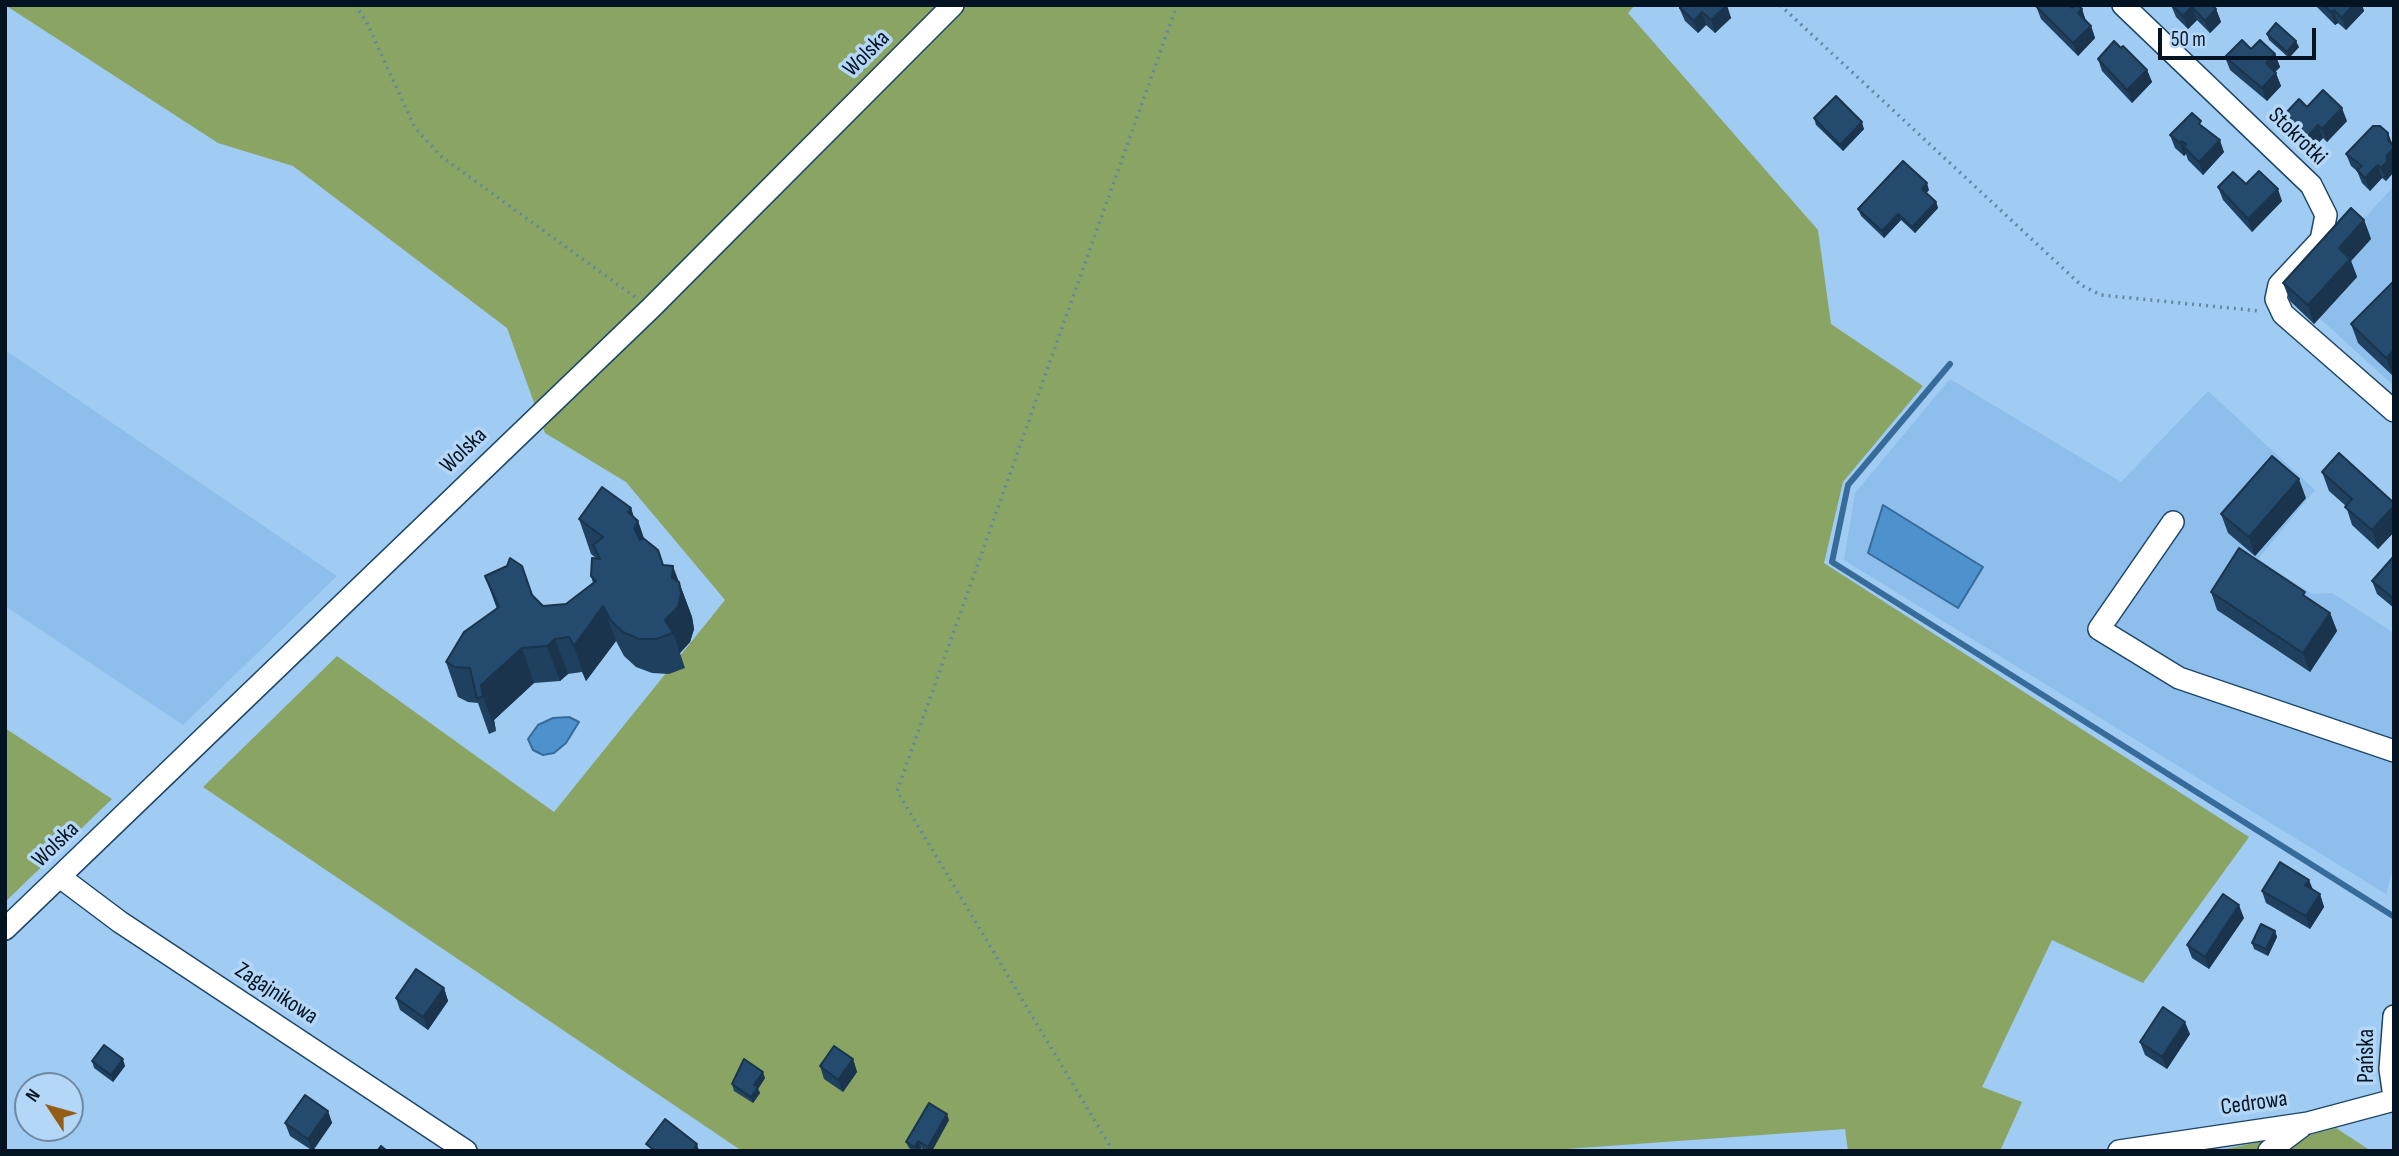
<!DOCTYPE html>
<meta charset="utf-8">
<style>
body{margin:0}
#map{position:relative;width:2399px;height:1156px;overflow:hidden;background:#a0cbf2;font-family:"Sofia Sans Condensed",sans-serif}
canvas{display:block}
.frame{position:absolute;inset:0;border:7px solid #041321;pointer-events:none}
.north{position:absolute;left:14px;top:1072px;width:70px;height:70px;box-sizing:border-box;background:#b4d7f7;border:2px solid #6e89a1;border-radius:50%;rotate:306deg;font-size:19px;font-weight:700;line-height:28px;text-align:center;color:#041321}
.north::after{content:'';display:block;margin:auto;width:24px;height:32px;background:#945c15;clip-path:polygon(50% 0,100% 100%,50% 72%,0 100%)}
.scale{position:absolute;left:2158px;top:28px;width:158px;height:32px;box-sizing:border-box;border:4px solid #041321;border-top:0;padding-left:9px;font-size:21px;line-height:24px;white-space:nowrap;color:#041321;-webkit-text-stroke:5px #b4d7f7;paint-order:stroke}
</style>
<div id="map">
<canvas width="2399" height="1156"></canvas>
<div class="frame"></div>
<div class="north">N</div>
<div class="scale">50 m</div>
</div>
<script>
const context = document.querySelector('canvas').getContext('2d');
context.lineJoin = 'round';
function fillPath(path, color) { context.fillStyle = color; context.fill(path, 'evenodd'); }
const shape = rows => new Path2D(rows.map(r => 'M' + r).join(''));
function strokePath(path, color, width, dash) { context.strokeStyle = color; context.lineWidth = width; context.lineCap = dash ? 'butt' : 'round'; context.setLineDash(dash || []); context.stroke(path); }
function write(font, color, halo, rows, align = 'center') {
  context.font = font + ' "Sofia Sans Condensed",sans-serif'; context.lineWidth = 7; context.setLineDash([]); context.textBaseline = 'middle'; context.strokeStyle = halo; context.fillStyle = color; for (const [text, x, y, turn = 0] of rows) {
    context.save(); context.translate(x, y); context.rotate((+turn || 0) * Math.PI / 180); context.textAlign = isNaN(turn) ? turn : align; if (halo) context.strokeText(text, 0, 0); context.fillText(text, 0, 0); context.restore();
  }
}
fillPath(shape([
 [2394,186,2394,386,2294,295],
 [5,350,337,576,183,725,5,606],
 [1950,379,2121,482,2208,391,2315,490,2258,559,2312,594,2332,593,2394,633,2394,865,2386,894,1844,560,1855,493]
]), '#8ebeeb');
fillPath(shape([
 [5,5,1635,5,1628,13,1818,230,1831,324,1923,386,1843,482,1824,563,2249,837,2143,983,2052,940,1982,1087,2022,1102,2000,1151,1848,1151,1845,1129,1539,1151,742,1151,203,787,337,656,554,812,725,600,626,482,545,433,507,328,293,166,218,143],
 [5,728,112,799,5,902],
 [2336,1128,2371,1151,2275,1151,2301,1137],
 [2264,1141,2259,1151,2216,1151]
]), '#8aa563');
const water = shape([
 [1883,505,1983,567,1958,608,1868,553,1883,505],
 [569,717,579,722,566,743,554,753,543,755,533,750,528,739,538,725,553,718,569,717]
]);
fillPath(water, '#4d91cd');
strokePath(water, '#376b99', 2);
strokePath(shape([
 [1950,364,1848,485,1832,562,2393,916]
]), '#376b99', 6);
const minor = shape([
 [2123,5,2311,185,2326,215,2321,240,2279,285,2276,299,2283,314,2394,411],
 [2173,522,2099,629,2179,678,2394,751],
 [60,877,120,922,466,1151],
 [5,929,651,308,953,5],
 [2394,1016,2390,1069,2394,1097],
 [2119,1151,2308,1123,2394,1100],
 [2269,1151,2301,1127]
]);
strokePath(minor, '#1e4667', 24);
strokePath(shape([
 [355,5,366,21,415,128,442,157,635,297],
 [1780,5,2081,285,2101,295,2260,311],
 [1113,1151,897,791,1177,5]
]), '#6586a3', 3.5, [2, 5]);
strokePath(minor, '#fff', 21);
fillPath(shape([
 [1678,5,1726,5,1731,18,1715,33,1706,25,1698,33,1685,21],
 [2171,5,2216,9,2221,22,2210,33,2197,20,2188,29,2176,17],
 [2315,5,2362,5,2364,11,2346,30,2338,23,2335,25],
 [2036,6,2082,9,2086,21,2091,26,2095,38,2078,56,2041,19],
 [2267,34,2299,47,2289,58,2269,40],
 [2121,48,2147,70,2152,82,2132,103,2102,71,2098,59],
 [2251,49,2275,54,2280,67,2275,72,2281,86,2267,101,2230,70,2225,57],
 [2307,107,2347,121,2327,142,2323,138,2312,149,2289,127,2285,114],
 [1814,118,1864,129,1843,151,1816,125],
 [2203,127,2224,152,2203,175,2188,160,2186,154,2184,156,2175,148,2170,135],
 [2388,133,2391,144,2394,146,2394,166,2392,168,2392,174,2386,181,2382,178,2370,191,2362,183,2357,171,2351,166,2346,154],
 [2246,184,2282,201,2252,232,2223,200,2218,187],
 [1929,190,1926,193,1936,202,1938,208,1915,233,1901,220,1884,238,1861,216,1858,209],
 [2364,220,2371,239,2351,261,2357,277,2314,324,2290,301,2283,283],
 [2394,281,2394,375,2393,376,2358,343,2351,324],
 [2322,472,2394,503,2394,532,2378,549,2352,525,2346,506,2329,491],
 [2306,498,2255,556,2228,533,2221,514],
 [631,508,634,518,638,521,644,539,663,565,679,582,692,617,694,629,690,642,680,653,685,668,669,674,652,673,636,667,624,656,616,641,586,681,582,672,568,674,560,681,534,683,494,720,496,731,489,734,478,703,468,702,458,697,446,662,497,609,485,576,522,566,533,596,543,606,566,604,593,583,591,576,597,559,591,554,579,519],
 [2394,556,2394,608,2377,594,2372,581],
 [2211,592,2308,598,2330,613,2337,631,2310,672,2217,610],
 [2262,891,2320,894,2324,907,2310,929,2266,903],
 [2244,918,2209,969,2192,958,2187,945],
 [2275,931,2277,937,2268,956,2254,949,2252,943],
 [444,988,448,1001,428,1030,400,1010,396,998],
 [2190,1034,2167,1069,2145,1055,2140,1042],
 [853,1059,857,1072,843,1092,824,1079,820,1066],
 [92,1061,125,1066,113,1082,94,1068],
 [765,1078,758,1089,760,1093,753,1103,734,1091,732,1084],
 [328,1111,332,1123,313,1151,290,1136,285,1123],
 [949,1120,932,1151,926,1151,921,1148,919,1151,913,1151,909,1148,906,1142]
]), '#1f405e');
fillPath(shape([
 [1727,5,1731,18,1715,33,1711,20],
 [2353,5,2362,5,2364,11,2346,30,2342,18],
 [2192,7,2197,20,2188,29,2183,16],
 [2082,9,2086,22,2078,13],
 [2216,9,2221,22,2210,33,2205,21],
 [2334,10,2338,23,2335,25,2331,12],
 [1702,12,1706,25,1698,33,1694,21],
 [2091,26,2095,38,2078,56,2073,43],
 [2296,41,2299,47,2289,58,2287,52],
 [2275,54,2280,67,2271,76,2266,63],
 [2147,70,2152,82,2132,103,2127,90],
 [2276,73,2281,86,2267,101,2262,88],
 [2342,108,2347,121,2327,142,2322,129],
 [1862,122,1864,129,1843,151,1840,145],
 [2318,125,2323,138,2312,149,2308,136],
 [2388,133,2394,148,2394,166,2392,168,2392,174,2386,181,2381,168,2388,140],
 [2220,140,2224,152,2203,175,2199,162],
 [2182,141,2186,149,2184,147,2186,154,2184,156,2180,143],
 [2378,165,2382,178,2370,191,2365,178],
 [1927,183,1929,190,1924,195,1922,189],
 [2278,189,2282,201,2252,232,2248,219],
 [1936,202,1938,208,1915,233,1912,227],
 [1898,214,1901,220,1884,238,1882,231],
 [2364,220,2371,239,2351,261,2357,277,2314,324,2308,305,2339,248],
 [2394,350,2394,375,2393,376,2386,358],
 [2299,479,2306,498,2255,556,2249,537],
 [2394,506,2394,532,2378,549,2372,530],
 [631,508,636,524,638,521,650,556,647,563,628,512],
 [673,566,692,617,694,629,690,642,680,653,673,633,665,620],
 [603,606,616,641,586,681,574,646],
 [2330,613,2337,631,2310,672,2303,653],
 [555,639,568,674,560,681,547,646],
 [522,648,534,683,494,720,496,731,483,696,481,685],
 [2309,880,2314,892,2305,885],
 [2320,894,2324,907,2310,929,2306,916],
 [2239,905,2244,918,2209,969,2205,957],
 [2275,931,2277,937,2268,956,2266,949],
 [444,988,448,1001,428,1030,423,1017],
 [2185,1022,2190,1034,2167,1069,2162,1057],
 [123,1059,125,1066,113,1082,111,1075],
 [853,1059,857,1072,843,1092,838,1080],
 [763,1072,765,1078,758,1089,760,1093,753,1103,751,1097,754,1085],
 [328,1111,332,1123,312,1151,308,1139],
 [947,1114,949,1120,932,1151,929,1151,928,1147],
 [918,1141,921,1148,919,1151,916,1151,915,1147],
 [697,1144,699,1151,692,1151]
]), '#19344c');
const building = shape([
 [1683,5,1727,5,1711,20,1702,12,1694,21,1680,8,1683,5],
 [2037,5,2070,5,2072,8,2075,5,2078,5,2082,9,2078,13,2091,26,2073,43,2036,6,2037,5],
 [2172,5,2212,5,2216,9,2205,21,2192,7,2183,16,2172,5],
 [2323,5,2353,5,2342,18,2334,10,2331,12,2323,5],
 [2276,23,2296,41,2287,52,2267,34,2276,23],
 [2242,40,2251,49,2260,40,2275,54,2266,63,2276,73,2262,88,2225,57,2242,40],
 [2114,41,2121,48,2123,46,2147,70,2127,90,2098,59,2114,41],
 [2323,90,2342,108,2322,129,2318,125,2308,136,2285,114,2299,99,2307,107,2323,90],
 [1836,96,1862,122,1840,145,1814,118,1836,96],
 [2192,113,2201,121,2199,124,2220,140,2199,162,2184,147,2186,144,2182,141,2180,143,2170,135,2192,113],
 [2373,126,2380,126,2388,133,2388,140,2394,146,2394,148,2387,155,2387,162,2381,168,2378,165,2365,178,2357,170,2362,166,2346,154,2373,126],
 [1903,161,1927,183,1922,189,1936,202,1912,227,1898,214,1882,231,1858,209,1903,161],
 [2259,171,2278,189,2248,219,2218,187,2233,172,2246,184,2259,171],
 [2351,208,2364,220,2339,248,2350,259,2308,305,2283,283,2351,208],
 [2394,281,2394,350,2386,358,2351,324,2394,281],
 [2339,453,2394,503,2394,506,2372,530,2345,507,2352,499,2322,472,2339,453],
 [2272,456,2299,479,2249,537,2221,514,2272,456],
 [602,487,631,508,628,512,638,521,634,528,640,540,643,538,658,550,663,565,673,566,672,578,679,582,681,594,678,607,665,620,673,633,656,639,639,639,623,632,611,621,603,606,574,646,569,637,555,639,547,646,522,648,481,685,483,696,477,699,470,668,455,667,446,662,464,632,499,607,485,576,507,566,510,558,522,566,532,595,543,606,566,604,596,581,591,576,592,558,600,559,593,545,603,537,579,519,602,487],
 [2239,548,2305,592,2303,595,2330,613,2303,653,2211,592,2239,548],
 [2394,556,2394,599,2372,581,2394,556],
 [2280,862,2309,880,2305,885,2320,894,2306,916,2262,891,2280,862],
 [2223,894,2239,905,2205,957,2187,945,2223,894],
 [2261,924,2275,931,2266,949,2252,943,2261,924],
 [416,969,444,988,423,1017,396,998,416,969],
 [2163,1007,2185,1022,2162,1057,2140,1042,2163,1007],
 [104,1045,123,1059,111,1075,92,1061,104,1045],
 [834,1046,853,1059,838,1080,820,1066,834,1046],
 [744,1059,763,1072,754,1085,758,1087,751,1097,732,1084,744,1059],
 [305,1095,328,1111,308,1139,285,1123,305,1095],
 [929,1103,947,1114,928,1147,918,1141,915,1147,906,1142,929,1103],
 [665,1119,697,1144,692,1151,655,1151,646,1144,665,1119],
 [381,1146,387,1151,377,1151,381,1146]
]);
fillPath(building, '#244b6d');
strokePath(building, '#19344c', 2);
write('23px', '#041321', '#b4d7f7', [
 ["Wolska",867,54,-45],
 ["Stokrotki",2297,137,44],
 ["Wolska",464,451,-44],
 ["Wolska",56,845,-44],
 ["Zagajnikowa",276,994,33],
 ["Pańska",2367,1056,-90],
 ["Cedrowa",2254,1104,-8]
]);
</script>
